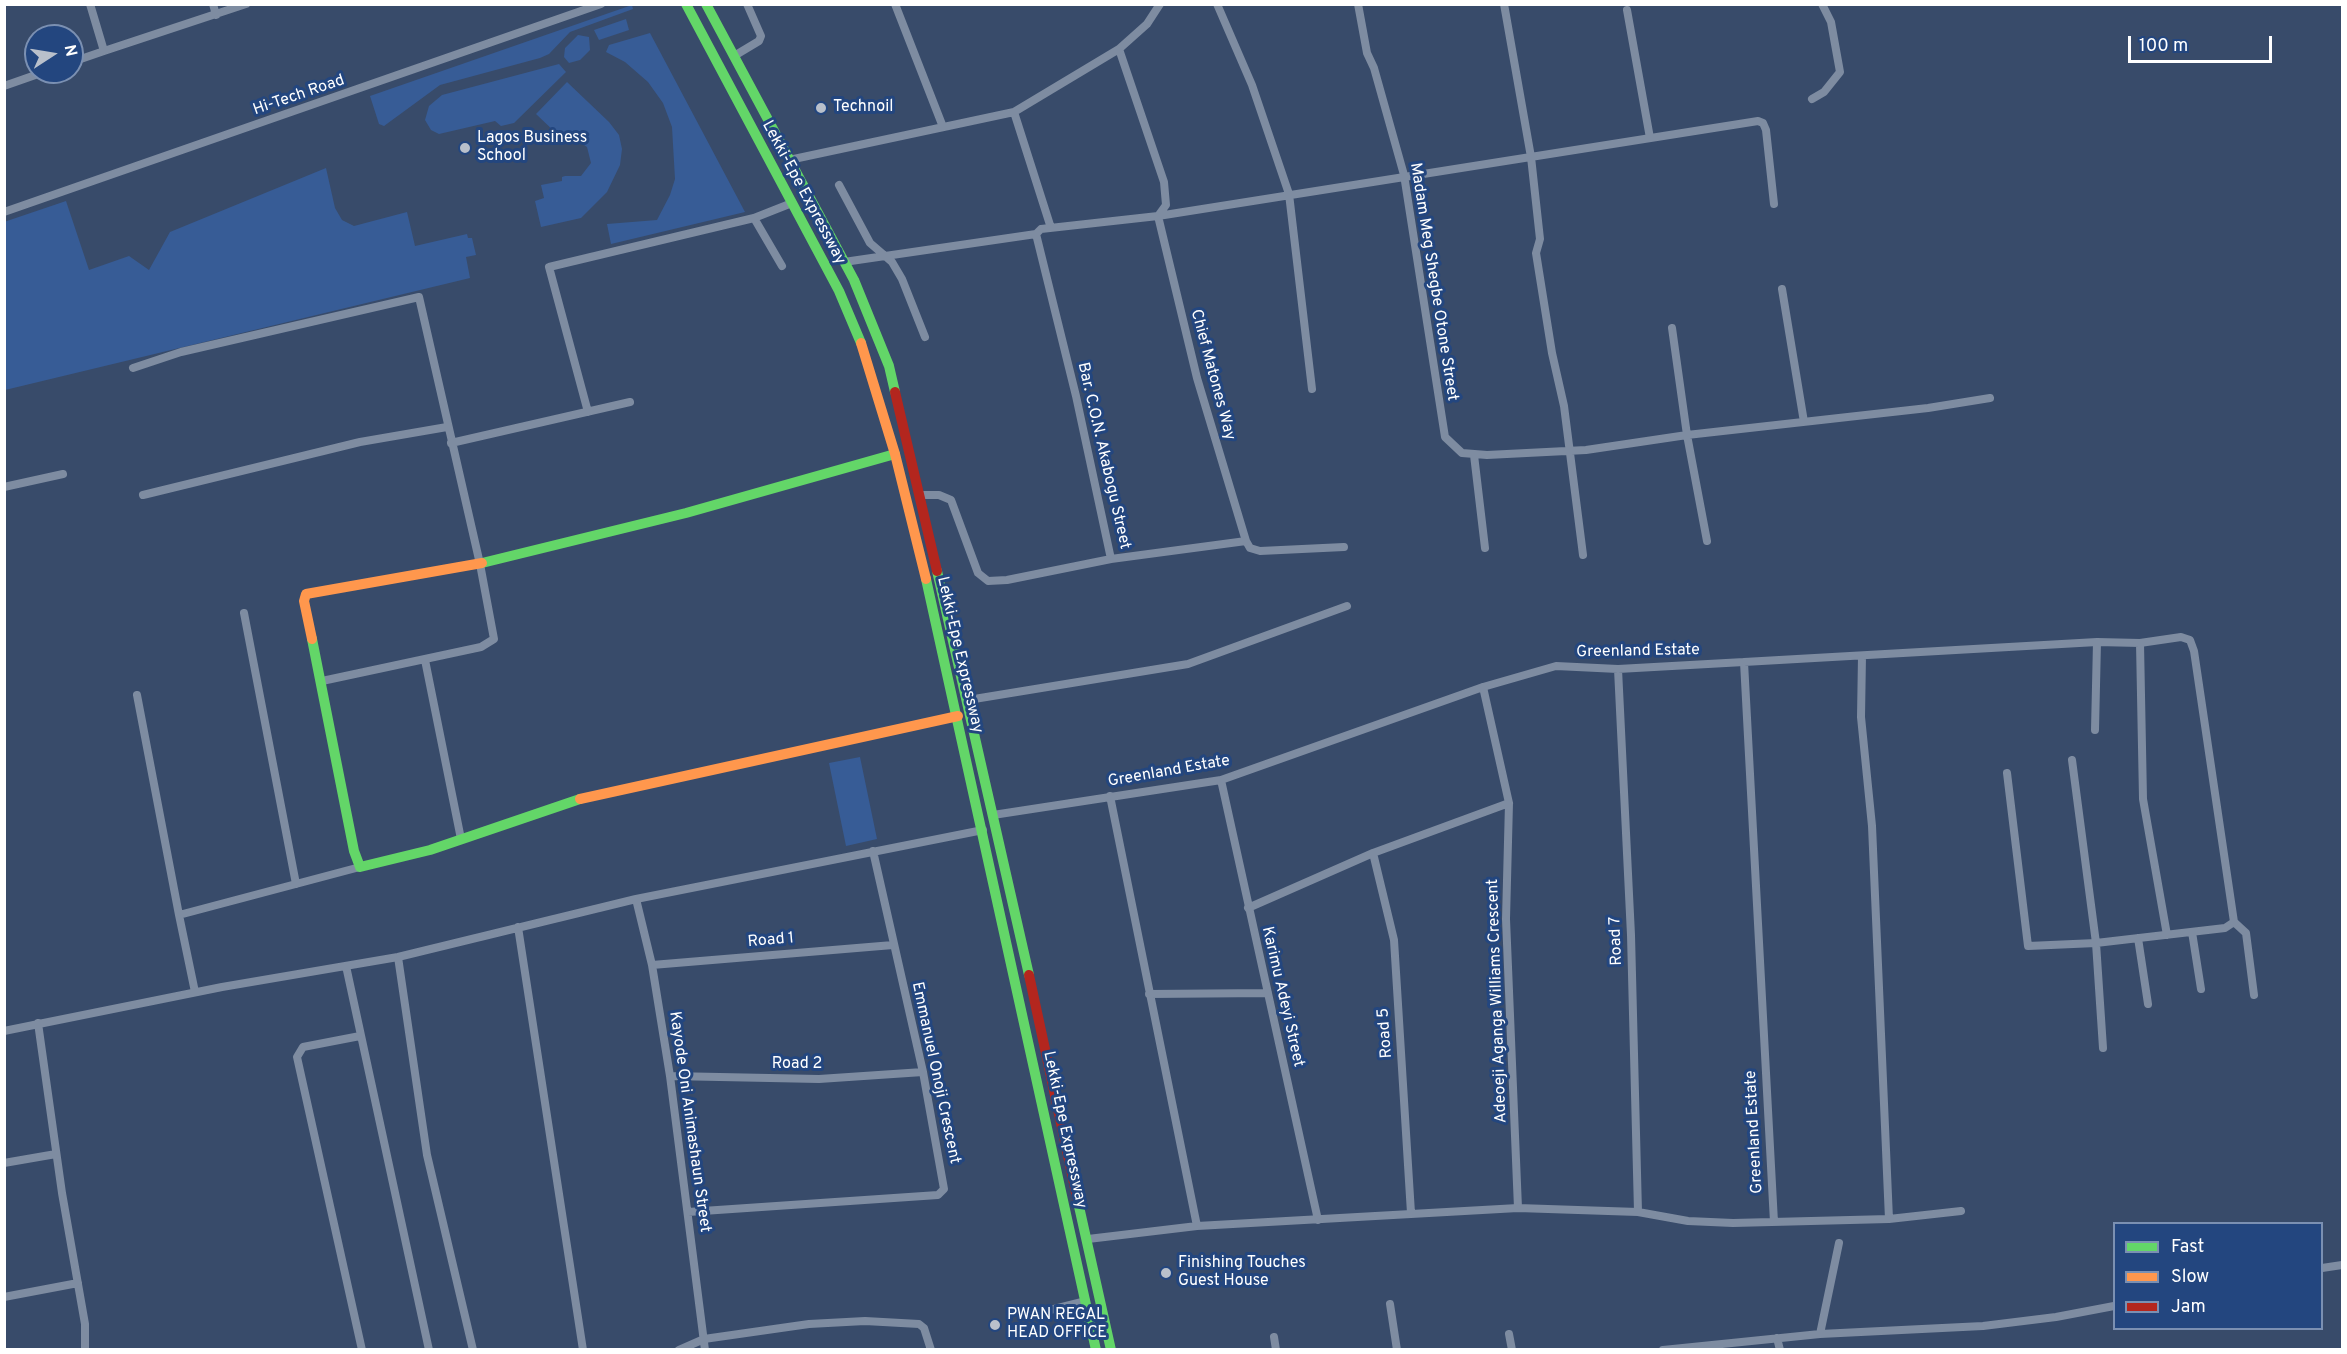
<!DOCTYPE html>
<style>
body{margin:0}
#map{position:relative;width:2347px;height:1354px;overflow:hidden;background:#384b6a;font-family:Overpass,sans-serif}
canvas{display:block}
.frame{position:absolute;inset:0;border:6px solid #fff;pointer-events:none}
.legend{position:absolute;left:2113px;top:1222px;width:210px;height:108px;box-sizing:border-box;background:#23467f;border:2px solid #7b90b2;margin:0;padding:8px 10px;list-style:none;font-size:18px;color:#fff}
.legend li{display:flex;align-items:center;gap:12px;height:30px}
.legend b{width:30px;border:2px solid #7b90b2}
.north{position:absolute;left:24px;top:24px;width:60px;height:60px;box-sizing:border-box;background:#23467f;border:2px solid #7b90b2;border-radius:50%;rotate:78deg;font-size:16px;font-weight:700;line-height:24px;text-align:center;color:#fff}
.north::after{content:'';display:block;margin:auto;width:21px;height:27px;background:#b9c0cb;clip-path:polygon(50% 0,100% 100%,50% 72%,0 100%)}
.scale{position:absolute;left:2128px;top:36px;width:144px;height:27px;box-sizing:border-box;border:3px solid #fff;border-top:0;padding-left:8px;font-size:18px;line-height:21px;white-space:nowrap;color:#fff;-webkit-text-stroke:4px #23467f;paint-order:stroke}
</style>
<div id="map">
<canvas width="2347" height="1354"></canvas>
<div class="frame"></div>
<ul class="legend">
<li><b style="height:8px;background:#63d668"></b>Fast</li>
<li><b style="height:8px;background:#ff974d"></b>Slow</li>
<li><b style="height:8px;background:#b3261e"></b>Jam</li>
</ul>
<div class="north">N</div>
<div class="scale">100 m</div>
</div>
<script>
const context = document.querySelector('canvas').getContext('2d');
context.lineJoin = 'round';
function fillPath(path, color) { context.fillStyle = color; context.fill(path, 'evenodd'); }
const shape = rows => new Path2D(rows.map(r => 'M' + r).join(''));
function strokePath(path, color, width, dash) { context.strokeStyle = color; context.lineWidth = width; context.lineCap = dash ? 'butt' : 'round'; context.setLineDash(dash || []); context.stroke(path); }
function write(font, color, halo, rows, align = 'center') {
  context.font = font + ' Overpass,sans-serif'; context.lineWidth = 6; context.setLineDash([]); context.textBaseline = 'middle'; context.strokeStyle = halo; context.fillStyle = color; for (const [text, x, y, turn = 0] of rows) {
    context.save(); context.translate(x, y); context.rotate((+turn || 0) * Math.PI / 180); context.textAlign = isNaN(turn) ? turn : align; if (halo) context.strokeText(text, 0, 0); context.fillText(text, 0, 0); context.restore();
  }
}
fillPath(shape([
 [632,5,633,9,570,32,549,54,540,58,440,85,384,126,379,124,370,96],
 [626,19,629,30,599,40,594,30],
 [650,33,745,212,611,244,607,224,657,220,670,195,675,179,672,127,663,103,648,82,625,62,606,52,609,45],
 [578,35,589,37,590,50,580,60,569,63,564,57,565,48],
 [559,64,566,72,514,123,501,126,495,121,439,134,431,130,425,120,429,106,442,95],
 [567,82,609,122,619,135,622,149,620,165,607,192,581,218,541,227,535,201,544,198,541,185,562,181,562,177,565,176,581,176,591,163,587,147,577,140,560,141,557,134,536,114],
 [326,168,335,208,342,220,354,226,407,212,415,246,467,234,468,238,472,238,476,255,466,257,470,278,5,390,4,222,66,201,89,270,129,256,149,270,170,232],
 [860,757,877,839,846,846,829,763]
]), '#375c96');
strokePath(shape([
 [90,4,104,51,246,4],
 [213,4,216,15],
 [895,4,943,127],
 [1217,4,1252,85,1289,194,1312,389],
 [1358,4,1367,53,1374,68,1404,175,1445,437,1462,453,1487,455,1586,450,1687,435,1928,408,1990,398],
 [1504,4,1531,157,1540,239,1536,253,1552,353,1564,406,1583,555],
 [1627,10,1650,138],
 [1119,49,1164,182,1166,205,1158,216,1197,378,1246,541],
 [734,56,759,41,761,36,747,4],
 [72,62,104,51],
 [4,86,44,72],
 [1812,99,1824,92,1840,72,1831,22,1822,4],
 [1014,112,1051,228],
 [789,160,1014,112,1119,49,1147,24,1160,4],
 [839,185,870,243,892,262,902,279,925,337],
 [4,212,601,4],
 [754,218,782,266],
 [1036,234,1076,396,1111,559],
 [844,262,1036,234,1041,229,1158,216,1758,121,1763,123,1766,130,1774,204],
 [1782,289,1804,422],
 [1672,328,1687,435,1707,541],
 [133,368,181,352,419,297,480,564,494,639,481,647,322,681],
 [588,412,549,267,754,218,792,203],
 [451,443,630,402],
 [1474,455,1485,548],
 [4,487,63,474],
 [143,495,360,442,447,427],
 [921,495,939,495,951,500,978,573,988,581,1007,580,1111,559,1246,541,1250,548,1260,551,1344,547],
 [244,613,296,884],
 [1862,656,1861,717,1872,826,1889,1219],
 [425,660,461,839],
 [1744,662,2097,642,2140,643,2143,799,2167,935],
 [1618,669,1631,935,1638,1212],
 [1483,687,1509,803,1506,919,1518,1208],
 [137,695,179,915],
 [968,700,1188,664,1347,606],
 [2095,730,2097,642],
 [2072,760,2096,943,2103,1048],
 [2007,773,2028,946,2096,943,2225,928,2234,922,2194,651,2190,640,2181,637,2140,643],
 [1221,780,1318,1220],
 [1110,796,1197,1226],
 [993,815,1221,780,1483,687,1556,666,1618,669,1744,662,1774,1222],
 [1373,853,1394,940,1411,1213],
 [636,899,652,965,670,1076,705,1350],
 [1248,908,1373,853,1509,803],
 [2234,922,2246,933,2254,995],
 [518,927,583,1350],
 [2192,932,2201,989],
 [2138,938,2148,1004],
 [398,957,427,1155,473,1350],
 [652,965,893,945],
 [346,966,429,1350],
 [195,992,179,915,360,867],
 [1149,994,1268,993],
 [38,1023,62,1193,85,1324,85,1350],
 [4,1031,222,987,398,957,636,899,983,830],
 [360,1036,303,1047,297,1057,362,1350],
 [670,1076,819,1079,923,1072],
 [4,1163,56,1154],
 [688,1212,938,1195,944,1189,923,1072,873,851],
 [1088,1239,1197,1226,1518,1208,1638,1212,1688,1221,1733,1223,1889,1219,1961,1211],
 [2322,1268,2342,1265],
 [4,1297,78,1283],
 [1390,1304,1397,1350],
 [1046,1311,1086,1301],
 [1509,1334,1512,1350],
 [1820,1334,1839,1243],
 [1274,1337,1276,1350],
 [1777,1338,1780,1350],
 [679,1350,704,1339,809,1324,865,1321,919,1324,924,1328,931,1350],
 [1663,1350,1820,1334,1983,1326,2056,1317,2114,1306]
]), '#7e8ca1', 8);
strokePath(shape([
 [686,4,839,291,861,343],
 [706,4,854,280,889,366,895,392],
 [482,563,686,513,895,454],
 [937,571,1029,975],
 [926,579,1096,1350],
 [312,639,354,851,360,867,430,850,580,799],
 [1078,1202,1111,1350]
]), '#63d668', 10);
strokePath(shape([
 [861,343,895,454,926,579],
 [312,639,304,601,306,594,482,563],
 [580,799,958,716]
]), '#ff974d', 10);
strokePath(shape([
 [895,392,937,571],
 [1029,975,1078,1202]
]), '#b3261e', 10);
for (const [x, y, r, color] of [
 [821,108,6,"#b9c0cb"],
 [465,148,6,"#b9c0cb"],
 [1166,1273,6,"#b9c0cb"],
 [995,1325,6,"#b9c0cb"]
]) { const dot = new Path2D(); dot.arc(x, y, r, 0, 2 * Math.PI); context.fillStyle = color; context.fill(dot); strokePath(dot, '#23467f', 2); }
write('16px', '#fff', '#23467f', [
 ["Hi-Tech Road",299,96,-19],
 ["Lekki-Epe Expressway",803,193,62],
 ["Madam Meg Shegbe Otone Street",1433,282,81],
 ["Chief Matones Way",1212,375,75],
 ["Bar. C.O.N. Akabogu Street",1103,456,77],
 ["Greenland Estate",1638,652,-1],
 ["Lekki-Epe Expressway",959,655,77],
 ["Greenland Estate",1169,772,-10],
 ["Road 1",771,941,-5],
 ["Road 7",1617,941,-92],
 ["Karimu Adeyi Street",1282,997,77],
 ["Adeoeji Aganga Williams Crescent",1498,1001,-92],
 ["Road 5",1386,1033,-94],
 ["Road 2",797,1065],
 ["Emmanuel Onoji Crescent",935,1073,78],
 ["Kayode Oni Animashaun Street",689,1122,82],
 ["Lekki-Epe Expressway",1064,1130,78],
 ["Greenland Estate",1755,1132,-93]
]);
write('16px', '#fff', '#23467f', [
 ["Technoil",833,108],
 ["Lagos Business",477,139],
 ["School",477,157],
 ["Finishing Touches",1178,1264],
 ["Guest House",1178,1282],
 ["PWAN REGAL",1007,1316],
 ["HEAD OFFICE",1007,1334]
], 'left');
</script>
